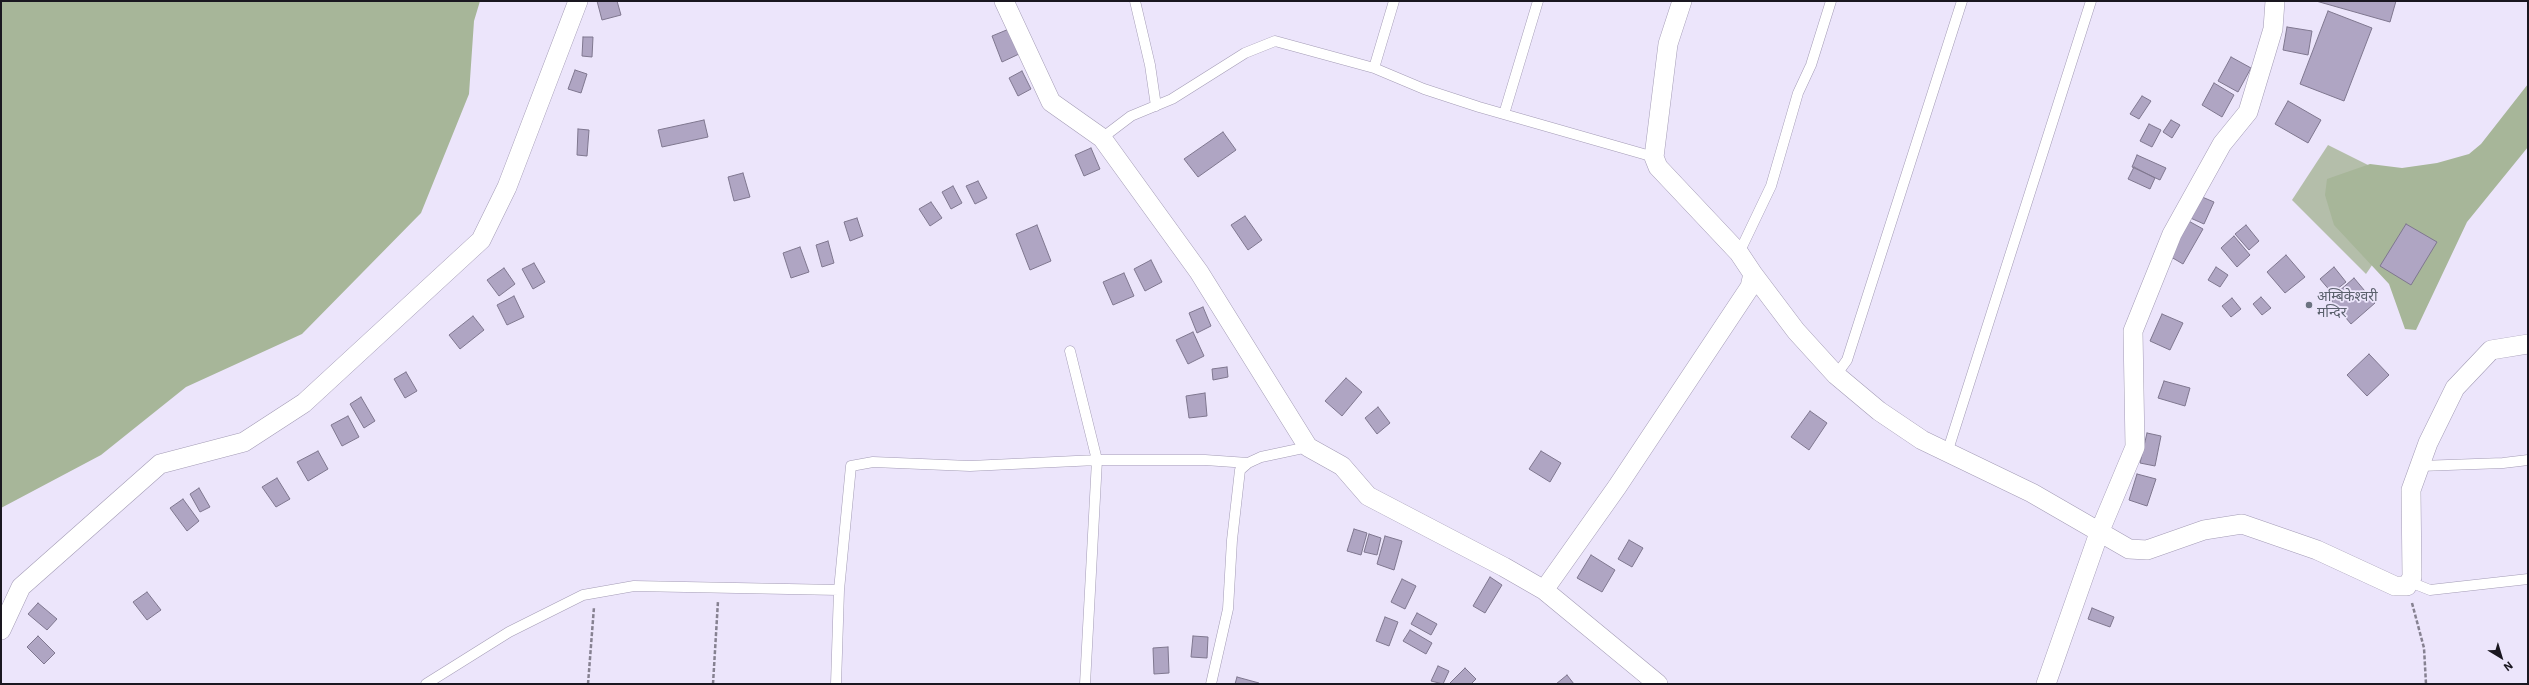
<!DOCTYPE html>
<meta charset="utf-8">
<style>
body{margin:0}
#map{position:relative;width:2529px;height:685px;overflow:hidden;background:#ece5fb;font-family:"IBM Plex Sans",sans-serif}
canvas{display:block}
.frame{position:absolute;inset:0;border:2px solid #1a1720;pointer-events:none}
.north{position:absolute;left:2481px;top:637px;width:40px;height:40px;-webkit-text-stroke:3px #ece5fb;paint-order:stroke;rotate:142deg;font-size:11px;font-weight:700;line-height:16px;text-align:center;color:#1a1720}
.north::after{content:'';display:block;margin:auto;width:14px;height:18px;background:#1a1720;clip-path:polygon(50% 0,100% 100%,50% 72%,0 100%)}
</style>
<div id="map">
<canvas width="2529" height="685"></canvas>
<div class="frame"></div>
<div class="north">N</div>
</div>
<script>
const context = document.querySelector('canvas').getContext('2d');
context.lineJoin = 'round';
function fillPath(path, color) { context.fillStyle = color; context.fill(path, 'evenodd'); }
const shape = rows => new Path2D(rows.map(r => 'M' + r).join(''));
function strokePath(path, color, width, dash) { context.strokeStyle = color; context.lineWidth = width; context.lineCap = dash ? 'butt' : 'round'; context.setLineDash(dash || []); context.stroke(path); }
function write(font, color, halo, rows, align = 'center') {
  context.font = font + ' "IBM Plex Sans","Noto Sans Devanagari",sans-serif'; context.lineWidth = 3.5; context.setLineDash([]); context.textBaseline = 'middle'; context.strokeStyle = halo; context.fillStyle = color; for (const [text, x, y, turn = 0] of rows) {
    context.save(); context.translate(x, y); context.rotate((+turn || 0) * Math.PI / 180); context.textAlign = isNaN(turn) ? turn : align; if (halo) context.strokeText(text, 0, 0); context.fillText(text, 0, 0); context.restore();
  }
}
fillPath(shape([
 [2328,145,2422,192,2366,274,2292,200]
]), '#b4beaa');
fillPath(shape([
 [1,1,480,1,474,21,469,94,421,213,302,334,186,387,101,455,1,508],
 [2528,84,2528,147,2467,222,2416,330,2405,329,2389,284,2334,225,2325,195,2327,179,2370,164,2402,168,2437,163,2469,154,2481,144]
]), '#a7b699');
const building = shape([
 [597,1,617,1,621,15,602,20,597,1],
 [2316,1,2396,1,2390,22,2316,1],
 [2328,11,2372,28,2344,101,2300,84,2328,11],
 [2287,27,2312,31,2308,55,2283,50,2287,27],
 [1009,29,1019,54,1002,62,992,36,1009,29],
 [583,37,593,37,592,57,582,56,583,37],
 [2231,57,2251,68,2238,92,2218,81,2231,57],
 [575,70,587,74,581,93,568,89,575,70],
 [1022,71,1031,89,1018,96,1009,78,1022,71],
 [2214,83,2234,95,2222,117,2202,105,2214,83],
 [2142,96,2151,101,2139,119,2130,114,2142,96],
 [2288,101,2321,120,2308,143,2275,124,2288,101],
 [704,120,708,137,662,147,658,130,704,120],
 [2171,120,2180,125,2172,138,2163,132,2171,120],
 [2149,124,2161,130,2152,147,2140,141,2149,124],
 [578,129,589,130,587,156,577,155,578,129],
 [1223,132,1236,150,1198,177,1184,159,1223,132],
 [1091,148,1100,169,1084,176,1075,155,1091,148],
 [2137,155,2166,168,2160,180,2132,167,2137,155],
 [2134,167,2155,178,2150,189,2128,179,2134,167],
 [743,173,750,197,734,201,728,177,743,173],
 [978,181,987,198,975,204,966,186,978,181],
 [953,186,962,203,951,209,942,192,953,186],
 [2195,194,2214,202,2204,224,2186,216,2195,194],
 [931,202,942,218,930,226,919,209,931,202],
 [1245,216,1262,240,1248,250,1231,225,1245,216],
 [857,218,863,236,850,241,844,222,857,218],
 [2185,219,2203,229,2183,264,2166,254,2185,219],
 [2406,224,2437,242,2411,285,2380,266,2406,224],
 [1037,225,1051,261,1030,270,1016,234,1037,225],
 [2246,225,2259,241,2249,250,2235,234,2246,225],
 [2234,236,2250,255,2237,267,2221,248,2234,236],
 [828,241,834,263,822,267,816,245,828,241],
 [800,247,809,272,791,278,783,253,800,247],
 [2286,255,2305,277,2285,293,2267,272,2286,255],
 [1151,260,1162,282,1145,291,1134,269,1151,260],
 [534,263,545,282,533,289,522,269,534,263],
 [2216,267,2228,275,2220,287,2208,280,2216,267],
 [2334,267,2346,282,2332,293,2320,279,2334,267],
 [504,268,515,284,499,296,487,280,504,268],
 [1124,273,1134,296,1113,305,1103,282,1124,273],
 [2354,278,2375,303,2351,324,2330,299,2354,278],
 [514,296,524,317,507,325,497,305,514,296],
 [2261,297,2271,308,2262,315,2253,304,2261,297],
 [2232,298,2241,309,2231,317,2222,306,2232,298],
 [1203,307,1211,326,1197,333,1189,313,1203,307],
 [2162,314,2183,323,2170,350,2150,341,2162,314],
 [473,316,484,330,460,349,449,335,473,316],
 [1193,332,1204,356,1188,364,1176,340,1193,332],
 [2369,354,2389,375,2367,396,2347,375,2369,354],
 [1227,367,1228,377,1213,380,1212,369,1227,367],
 [406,372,417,391,405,398,394,379,406,372],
 [1346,378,1362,392,1342,416,1325,401,1346,378],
 [2164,381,2190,388,2185,406,2158,398,2164,381],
 [1205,393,1207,416,1189,418,1186,396,1205,393],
 [361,397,375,421,364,428,350,404,361,397],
 [1378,407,1390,423,1377,434,1365,418,1378,407],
 [1810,411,1827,423,1809,450,1791,437,1810,411],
 [348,416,359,437,342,446,331,425,348,416],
 [2147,433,2161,436,2155,466,2140,463,2147,433],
 [318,451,328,469,308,481,297,462,318,451],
 [1541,451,1561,463,1550,482,1529,469,1541,451],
 [2137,474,2156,479,2147,506,2129,500,2137,474],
 [277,478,290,499,276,507,262,487,277,478],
 [199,488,210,507,200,512,190,494,199,488],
 [183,499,199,521,187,531,170,508,183,499],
 [1354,529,1367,533,1361,555,1347,551,1354,529],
 [1369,534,1381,538,1377,555,1364,552,1369,534],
 [1385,536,1402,541,1394,570,1377,564,1385,536],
 [1629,540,1643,548,1632,567,1618,559,1629,540],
 [1591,555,1615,570,1602,592,1577,578,1591,555],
 [1490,577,1502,585,1485,613,1473,606,1490,577],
 [1402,579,1416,586,1405,609,1391,602,1402,579],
 [147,592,161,610,147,620,133,602,147,592],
 [38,603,57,619,47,630,28,614,38,603],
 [2092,608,2114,617,2110,627,2088,619,2092,608],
 [1417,613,1437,624,1431,635,1411,624,1417,613],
 [1385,617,1398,622,1389,646,1376,641,1385,617],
 [1410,630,1432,643,1426,654,1403,641,1410,630],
 [38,636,55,653,44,664,27,647,38,636],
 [1193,636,1208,637,1207,658,1191,657,1193,636],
 [1168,647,1169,673,1154,674,1153,648,1168,647],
 [1438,666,1449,671,1443,684,1431,681,1438,666],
 [1465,668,1476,679,1471,684,1449,684,1465,668],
 [1567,675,1574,684,1556,684,1567,675],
 [1237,677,1259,683,1258,684,1235,684,1237,677]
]);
fillPath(building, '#afa5c3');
strokePath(building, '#7f778f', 1);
const lane = shape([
 [1135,1,1150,65,1156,106],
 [1374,68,1394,1],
 [1504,114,1538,1],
 [1102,138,1131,116,1172,99,1245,53,1275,41,1374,68,1424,89,1479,107,1654,157],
 [1739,253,1771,186,1798,93,1811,65,1831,1],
 [1070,351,1097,460,1085,684],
 [1836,375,1847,360,1962,1],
 [1947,453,2091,1],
 [2420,466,2503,463,2528,460],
 [2410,582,2430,590,2528,579],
 [426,684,509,632,583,595,634,586,839,590,851,466,873,462,970,466,1097,460,1205,460,1248,463],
 [836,684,839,590],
 [1211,684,1228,609,1232,540,1240,470,1248,463,1261,457,1308,447]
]);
const street = shape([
 [1004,1,1051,102,1102,138,1199,272,1308,447,1342,466,1368,496,1504,567,1544,590,1658,684],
 [1753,274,1796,331,1836,375,1879,411,1922,440,2032,493,2129,549,2147,550,2204,530,2242,524,2317,550,2395,586,2407,586,2412,577,2411,490,2428,443,2455,388,2491,350,2528,344],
 [1544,590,1617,487,1750,287,1753,274,1739,253,1658,167,1654,157,1668,44,1682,1],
 [1,630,21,587,160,464,244,442,304,403,481,240,507,187,578,1],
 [2046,684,2099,533,2135,447,2133,331,2172,234,2222,144,2248,112,2273,29,2275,1]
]);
strokePath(lane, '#a39bb5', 11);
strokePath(street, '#a39bb5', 20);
strokePath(shape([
 [2412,603,2424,648,2426,684],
 [588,684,594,607],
 [713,684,718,601]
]), '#868191', 2.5, [4, 2]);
strokePath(lane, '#fff', 10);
strokePath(street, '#fff', 19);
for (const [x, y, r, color] of [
 [2309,305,4,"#6b7280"]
]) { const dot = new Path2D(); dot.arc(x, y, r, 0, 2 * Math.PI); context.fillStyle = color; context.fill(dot); strokePath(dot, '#ece5fb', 1.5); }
write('14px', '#5b616d', '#ece5fb', [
 ["अम्बिकेश्‍वरी",2317,297],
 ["मन्दिर",2317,313]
], 'left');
</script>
